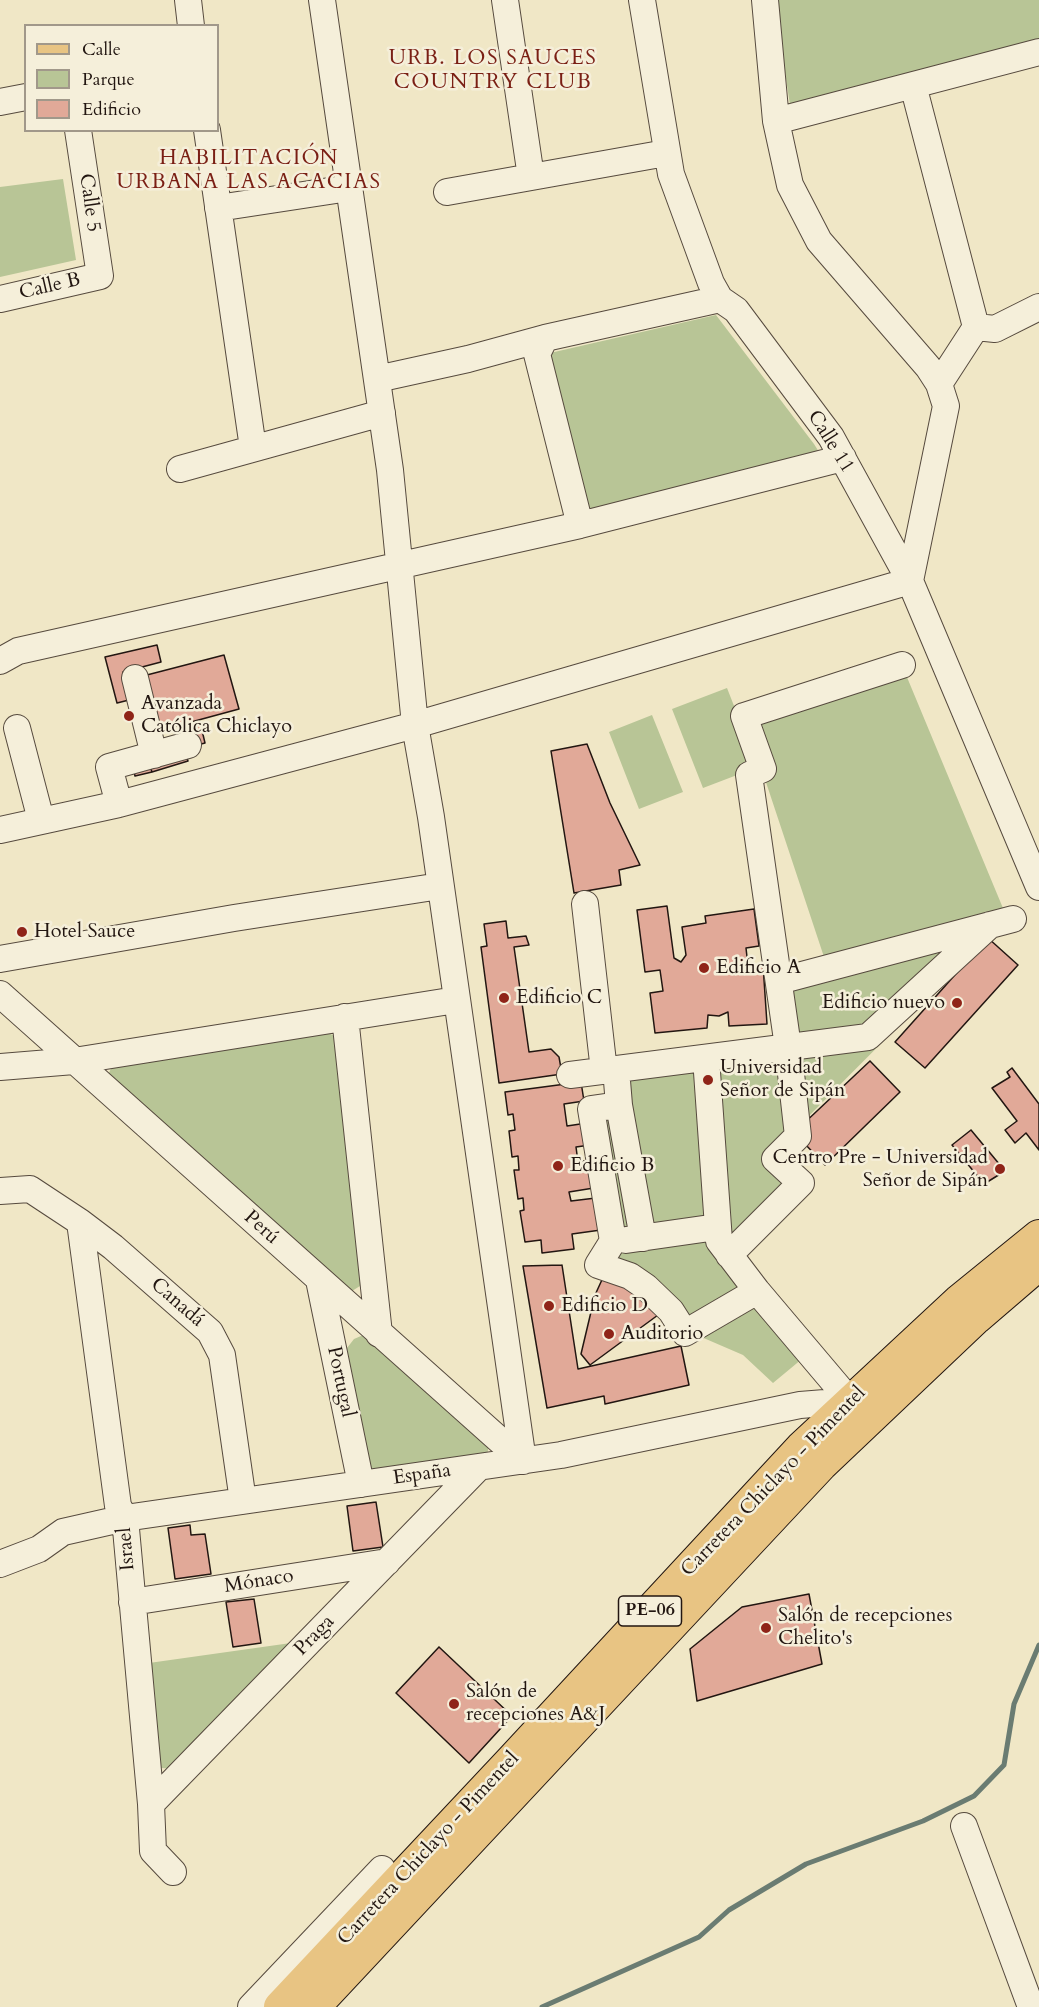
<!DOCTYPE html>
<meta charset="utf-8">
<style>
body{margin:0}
#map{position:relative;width:1039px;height:2007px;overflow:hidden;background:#f0e7c6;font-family:Cardo,serif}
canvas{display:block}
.legend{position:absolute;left:24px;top:24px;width:195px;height:108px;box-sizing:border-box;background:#f5efda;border:2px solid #a1988a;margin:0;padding:8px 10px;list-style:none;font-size:18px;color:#221611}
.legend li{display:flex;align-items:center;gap:12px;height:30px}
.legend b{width:30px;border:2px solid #a1988a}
</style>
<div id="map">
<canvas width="1039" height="2007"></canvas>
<ul class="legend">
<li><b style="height:8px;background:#e8c483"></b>Calle</li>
<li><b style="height:16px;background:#b8c596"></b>Parque</li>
<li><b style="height:16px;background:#e1a998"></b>Edificio</li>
</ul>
</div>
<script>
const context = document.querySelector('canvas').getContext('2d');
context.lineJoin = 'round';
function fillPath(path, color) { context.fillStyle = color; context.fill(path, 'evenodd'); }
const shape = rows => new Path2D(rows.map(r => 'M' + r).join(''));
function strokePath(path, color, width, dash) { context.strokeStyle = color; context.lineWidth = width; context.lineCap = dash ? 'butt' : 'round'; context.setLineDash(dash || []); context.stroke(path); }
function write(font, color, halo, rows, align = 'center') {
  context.font = font + ' Cardo,serif'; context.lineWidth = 5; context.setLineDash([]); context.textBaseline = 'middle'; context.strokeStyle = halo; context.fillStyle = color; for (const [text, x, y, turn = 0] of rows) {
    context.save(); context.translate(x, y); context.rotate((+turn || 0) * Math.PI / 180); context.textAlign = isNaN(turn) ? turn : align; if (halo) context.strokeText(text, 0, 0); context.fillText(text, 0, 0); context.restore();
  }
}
fillPath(shape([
 [774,0,1039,0,1039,40,790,105],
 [63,179,76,260,0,277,0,187],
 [716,315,814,444,819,452,587,510,550,353],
 [904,670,1005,913,826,963,744,716],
 [727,688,758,767,703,788,672,709],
 [652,715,683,792,639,809,609,732],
 [982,942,791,1134,793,1184,738,1242,721,1222,604,1239,579,1111,628,1103,624,1074,793,1054,785,984],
 [324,1031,337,1037,368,1281,352,1291,108,1075,113,1064],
 [719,1229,814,1349,773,1383,743,1355,692,1333,605,1260,604,1248],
 [368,1333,489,1445,487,1455,376,1473,369,1468,347,1348,354,1339],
 [298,1642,178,1769,161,1768,153,1766,149,1663]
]), '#b8c596');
strokePath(shape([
 [542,2007,699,1937,729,1910,806,1864,923,1821,974,1796,1004,1765,1014,1704,1039,1645]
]), '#6a7c72', 5);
const building = shape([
 [157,645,161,662,123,672,129,700,117,703,105,657,157,645],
 [224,655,239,709,158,731,143,676,224,655],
 [200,722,205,743,193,746,188,725,200,722],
 [587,744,610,803,640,865,619,870,621,885,574,893,551,751,587,744],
 [185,752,188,761,152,772,149,763,185,752],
 [148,760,152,772,135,776,132,764,148,760],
 [667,906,674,958,681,962,686,955,682,927,706,923,705,916,754,909,759,946,746,948,748,966,763,965,767,1024,729,1026,728,1012,719,1016,708,1015,707,1028,655,1033,650,993,663,991,660,970,645,972,637,910,667,906],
 [506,921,508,938,526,936,529,945,514,947,529,1052,551,1049,559,1057,562,1074,499,1083,481,947,487,946,484,924,506,921],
 [988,938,1018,965,925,1068,895,1042,988,938],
 [870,1061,900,1092,825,1165,804,1143,800,1127,870,1061],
 [1012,1068,1039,1104,1039,1150,1026,1133,1015,1143,1005,1130,1017,1121,992,1088,1010,1077,1007,1072,1012,1068],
 [581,1082,584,1101,564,1104,567,1126,587,1123,590,1145,576,1147,578,1162,596,1159,600,1187,569,1192,571,1201,604,1197,608,1229,572,1234,574,1249,542,1253,541,1240,525,1242,520,1211,524,1210,523,1198,518,1199,514,1170,519,1170,518,1156,512,1157,509,1131,515,1130,513,1114,508,1115,505,1092,581,1082],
 [971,1130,1005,1171,984,1184,952,1145,971,1130],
 [562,1265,578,1369,681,1346,689,1385,605,1404,604,1396,547,1408,523,1266,562,1265],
 [606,1271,638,1288,658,1315,590,1365,581,1354,595,1295,606,1271],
 [376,1502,383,1547,353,1551,347,1506,376,1502],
 [190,1525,191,1535,205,1534,211,1574,175,1579,168,1528,190,1525],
 [809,1594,822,1664,697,1701,690,1649,742,1607,809,1594],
 [254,1599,261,1643,233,1647,226,1602,254,1599],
 [439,1647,512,1716,469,1763,396,1693,439,1647]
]);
fillPath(building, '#e1a998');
strokePath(building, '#221611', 1.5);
const minor = shape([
 [188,0,191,26],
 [322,0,390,470,415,725,431,817,523,1461],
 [505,0,531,177],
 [642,0,671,174,711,283,720,299,736,310,831,437,910,581,1039,887],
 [913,85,976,327,939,384],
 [0,102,26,97],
 [776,121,1039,52],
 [207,130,253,448],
 [447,192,666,153],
 [218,208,349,188],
 [0,299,100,276,78,130],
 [976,327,995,329,1039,307],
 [377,379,468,359,545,338],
 [180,469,382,413],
 [580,525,537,354,545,338,720,299],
 [0,661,18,651,580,525,843,458],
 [135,678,154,755],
 [17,728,41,820],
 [119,804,109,767,188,745],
 [0,830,119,804,415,725,910,581,946,406,939,384,928,367,819,241,790,185,776,121,765,0],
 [585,904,604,1071],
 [0,959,234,918,440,886],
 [779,981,1013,919],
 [0,994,523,1461],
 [345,1017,379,1334],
 [706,1058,719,1241,757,1291,850,1401],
 [0,1067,74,1061,456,1000],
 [616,1069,619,1105,591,1109,613,1241,598,1265,630,1276,646,1287,671,1311,685,1333,757,1291],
 [570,1075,868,1037,990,925],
 [619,1105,643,1238],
 [0,1191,30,1189,80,1222,113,1247,210,1332,222,1355,243,1501],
 [80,1222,118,1506,125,1518,151,1804,153,1851,173,1872],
 [626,1240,717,1227],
 [729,1255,801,1183,775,1159,798,1136,788,1047,749,775,763,769,744,716,902,665],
 [319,1280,361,1484],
 [0,1564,39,1549,63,1532,125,1518,561,1455,800,1405,850,1401],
 [132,1602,387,1562],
 [151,1804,479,1467],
 [964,1826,1031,2007],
 [251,2007,382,1869]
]);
const major = shape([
 [280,2007,512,1760,801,1448,959,1301,1039,1236],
 [314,2007,821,1465,976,1318,1039,1264]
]);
strokePath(minor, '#564a3e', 28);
strokePath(major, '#221611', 34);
strokePath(minor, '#f5efda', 26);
strokePath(major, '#e8c483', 32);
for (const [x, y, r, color] of [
 [129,716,6,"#8f2418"],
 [22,932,6,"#8f2418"],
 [704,968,6,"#8f2418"],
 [504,998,6,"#8f2418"],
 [957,1003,6,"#8f2418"],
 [708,1080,6,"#8f2418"],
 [558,1166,6,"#8f2418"],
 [1000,1169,6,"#8f2418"],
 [549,1306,6,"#8f2418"],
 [609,1334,6,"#8f2418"],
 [766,1628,6,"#8f2418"],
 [454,1704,6,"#8f2418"]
]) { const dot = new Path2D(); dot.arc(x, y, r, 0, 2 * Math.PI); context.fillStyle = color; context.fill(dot); strokePath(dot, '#f5efda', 2); }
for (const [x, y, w] of [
 [650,1611,63]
]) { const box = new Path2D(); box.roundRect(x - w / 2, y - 15, w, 30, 4.5); context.fillStyle = '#f5efda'; context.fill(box); strokePath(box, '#221611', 1.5); }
write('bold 18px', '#221611', null, [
 ["PE-06",650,1611]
]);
write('20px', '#221611', '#f5efda', [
 ["Calle 5",89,203,82],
 ["Calle B",50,287,-13],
 ["Calle 11",830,442,58],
 ["Perú",261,1228,42],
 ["Canadá",177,1303,41],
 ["Portugal",340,1382,78],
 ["España",422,1475,-8],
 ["Carretera Chiclayo - Pimentel",774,1482,-46],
 ["Israel",127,1549,-95],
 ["Mónaco",259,1582,-9],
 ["Praga",315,1636,-46],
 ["Carretera Chiclayo - Pimentel",429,1849,-47]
]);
write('20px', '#221611', '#f5efda', [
 ["Avanzada",141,704],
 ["Católica Chiclayo",141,727],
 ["Hotel Sauce",34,932],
 ["Edificio A",716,968],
 ["Edificio C",516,998],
 ["Edificio nuevo",945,1003,"right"],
 ["Universidad",720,1068],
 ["Señor de Sipán",720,1091],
 ["Centro Pre - Universidad",988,1158,"right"],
 ["Señor de Sipán",988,1181,"right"],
 ["Edificio B",570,1166],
 ["Edificio D",561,1306],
 ["Auditorio",621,1334],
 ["Salón de recepciones",778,1616],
 ["Chelito's",778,1639],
 ["Salón de",466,1692],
 ["recepciones A&J",466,1715]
], 'left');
context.letterSpacing = '1.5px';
write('21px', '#7a1f14', '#f5efda', [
 ["URB. LOS SAUCES",493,59],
 ["COUNTRY CLUB",493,83],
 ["HABILITACIÓN",249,159],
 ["URBANA LAS ACACIAS",249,183]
]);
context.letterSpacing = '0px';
</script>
